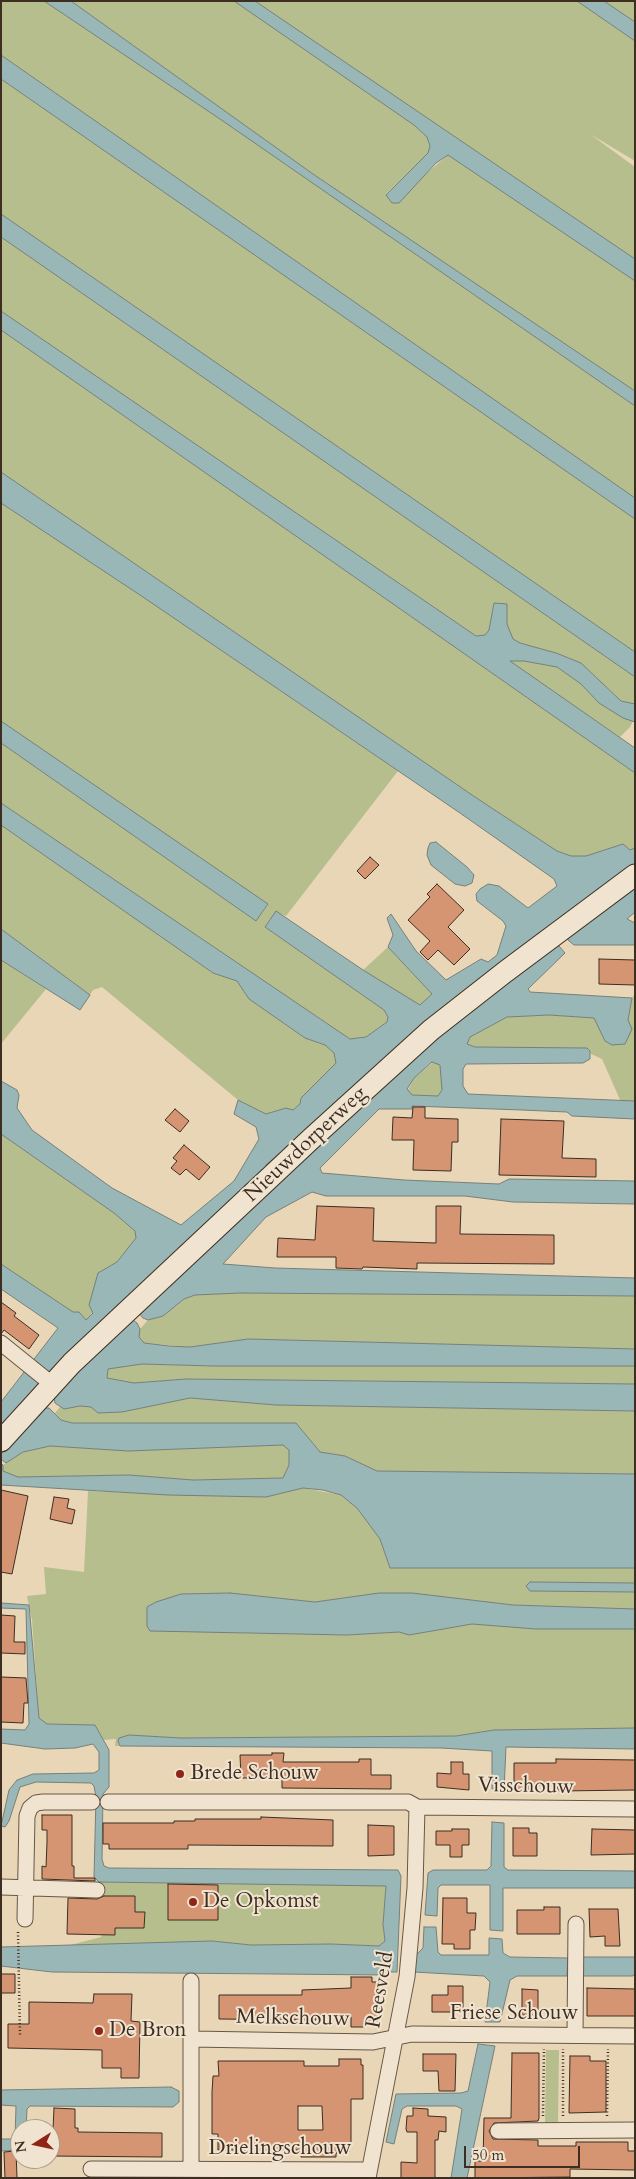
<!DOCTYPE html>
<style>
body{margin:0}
#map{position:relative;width:636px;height:2179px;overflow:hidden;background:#e8d6b7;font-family:Cardo,serif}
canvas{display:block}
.frame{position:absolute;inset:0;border:2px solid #3e2d21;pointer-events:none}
.north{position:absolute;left:10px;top:2119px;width:50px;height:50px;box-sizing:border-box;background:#f0e4d0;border:1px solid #a99b8a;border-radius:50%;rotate:260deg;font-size:14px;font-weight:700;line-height:20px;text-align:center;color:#3e2d21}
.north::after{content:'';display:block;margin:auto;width:18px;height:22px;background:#8f2418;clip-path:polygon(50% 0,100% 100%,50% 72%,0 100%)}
.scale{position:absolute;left:464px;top:2146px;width:116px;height:22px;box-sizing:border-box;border:2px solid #3e2d21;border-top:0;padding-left:6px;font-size:15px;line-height:18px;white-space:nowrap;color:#3e2d21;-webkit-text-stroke:4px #f0e4d0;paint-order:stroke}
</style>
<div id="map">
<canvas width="636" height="2179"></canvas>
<div class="frame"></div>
<div class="north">N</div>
<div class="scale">50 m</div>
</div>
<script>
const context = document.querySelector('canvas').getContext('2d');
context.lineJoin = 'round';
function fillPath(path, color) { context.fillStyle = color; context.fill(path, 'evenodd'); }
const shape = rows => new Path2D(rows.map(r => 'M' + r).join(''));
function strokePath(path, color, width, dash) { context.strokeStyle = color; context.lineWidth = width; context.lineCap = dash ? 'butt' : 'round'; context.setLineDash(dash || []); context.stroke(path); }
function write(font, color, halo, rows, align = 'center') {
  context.font = font + ' Cardo,serif'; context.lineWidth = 4; context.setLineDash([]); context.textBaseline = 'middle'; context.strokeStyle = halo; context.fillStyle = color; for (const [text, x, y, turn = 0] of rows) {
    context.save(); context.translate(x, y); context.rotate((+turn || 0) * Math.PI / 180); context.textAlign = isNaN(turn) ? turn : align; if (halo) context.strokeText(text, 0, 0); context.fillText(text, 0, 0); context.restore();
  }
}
fillPath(shape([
 [1,1,44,1,220,119,635,406,635,498,1,55],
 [71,1,234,1,414,125,427,137,430,146,428,153,386,194,392,203,448,155,635,281,635,391,313,174],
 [255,1,577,1,635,41,635,161,590,134,635,167,635,259],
 [604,1,635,1,635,22],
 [1,79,635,519,635,652,1,214],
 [1,237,635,677,635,704,621,701,581,663,556,653,520,643,513,639,494,603,489,630,485,635,476,636,1,311],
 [1,330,635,773,635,848,630,851,623,844,586,856,571,856,557,851,475,797,1,472],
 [1,503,143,597,398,771,286,916,276,912,265,927,384,1010,389,1018,387,1022,366,1037,350,1039,1,803,1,743,256,921,268,905,1,721],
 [509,661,524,661,557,667,581,684,599,703,633,721,630,727,620,737],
 [1,825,213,973,237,981,249,999,305,1038,325,1045,334,1053,336,1063,301,1098,300,1104,293,1110,286,1108,266,1114,238,1100,102,987,93,990,90,995,1,929],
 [388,947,432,994,420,1006,363,970],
 [1,960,46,989,1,1044],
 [635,994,635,1101,621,1102,602,1059,591,1054,590,1051,475,1047,467,1044,470,1037,507,1017,549,1015,595,1018,605,1041,628,1020,632,998],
 [435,1061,440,1065,442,1079,442,1090,438,1096,412,1095,407,1092,414,1078],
 [1,1134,114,1213,135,1231,136,1238,117,1262,98,1273,93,1312,86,1320,79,1312,73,1312,1,1264],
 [240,1293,635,1296,635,1349,248,1339,190,1347,144,1343,138,1337,140,1329,148,1320,163,1316,184,1299,195,1295],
 [142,1364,213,1366,635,1366,635,1384,186,1379,134,1383,107,1378,108,1369],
 [190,1398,276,1405,635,1411,635,1474,377,1471,345,1456,320,1452,296,1423,72,1423,61,1420,55,1413,60,1407,64,1409,80,1406,91,1407,98,1413,122,1412],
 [283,1445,289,1450,289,1465,283,1478,193,1480,129,1475,18,1477,7,1475,2,1471,3,1465,23,1452,50,1446,128,1451],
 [303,1488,341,1495,357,1508,380,1539,390,1568,635,1568,635,1583,531,1582,530,1591,635,1592,635,1609,513,1605,412,1593,379,1593,315,1602,230,1593,181,1594,147,1607,147,1626,238,1633,347,1635,399,1632,409,1635,472,1624,536,1629,635,1629,635,1728,495,1730,456,1736,181,1738,129,1735,118,1744,120,1746,115,1746,116,1739,104,1740,95,1725,46,1724,39,1718,32,1620,27,1596,46,1594,44,1567,84,1572,88,1491,265,1497],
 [99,1882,386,1885,383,1924,385,1941,379,1946,331,1944,251,1945,212,1941,63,1947,101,1937,101,1935,115,1928,144,1928,145,1912,135,1912,135,1896,100,1896],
 [546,2050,559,2050,558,2124,545,2124]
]), '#b6be8e');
const water = shape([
 [44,1,71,1,313,174,635,391,635,406,220,119,44,1],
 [234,1,255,1,635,259,635,281,448,155,436,163,399,203,392,203,386,195,428,153,430,146,427,137,414,125,234,1],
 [577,1,604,1,635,22,635,41,577,1],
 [1,55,635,498,635,519,1,79,1,55],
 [1,214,635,652,635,677,1,237,1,214],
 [1,311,476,636,485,635,489,630,494,603,507,604,507,624,513,639,520,643,556,653,581,663,621,701,635,704,635,722,623,718,599,703,581,684,557,667,524,661,510,661,635,748,635,773,1,330,1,311],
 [1,472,475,797,557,851,571,856,586,856,623,844,630,850,635,848,635,867,353,1091,266,1165,266,1168,53,1373,47,1372,39,1381,39,1388,1,1430,1,1402,58,1328,1,1289,1,1264,73,1312,79,1312,86,1320,93,1313,89,1305,98,1273,117,1262,136,1238,135,1231,114,1213,1,1134,1,1081,17,1090,19,1095,17,1108,32,1130,112,1188,181,1225,234,1181,259,1139,256,1127,234,1114,238,1100,266,1114,286,1108,293,1110,300,1104,301,1098,336,1063,334,1053,325,1045,305,1038,249,999,237,981,213,973,1,825,1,803,350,1039,366,1037,387,1022,388,1017,384,1010,265,927,276,911,363,970,420,1005,432,994,388,947,393,935,387,918,391,914,416,951,446,980,481,959,488,962,497,955,506,926,503,921,477,901,476,894,480,889,488,884,499,886,528,908,557,886,554,879,460,813,143,597,1,503,1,472],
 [1,721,268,904,256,921,1,743,1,721],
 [436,842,467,867,474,875,472,883,465,886,455,884,431,865,427,855,428,848,430,843,436,842],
 [635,888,635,912,627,919,635,923,635,945,574,945,568,940,567,936,617,898,621,899,635,888],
 [1,929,90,995,80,1010,1,960,1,929],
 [554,945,559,946,565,953,528,989,530,992,632,998,628,1020,632,1029,625,1044,612,1045,605,1041,594,1018,549,1015,507,1017,470,1037,467,1044,475,1047,587,1048,590,1051,590,1059,583,1063,466,1064,463,1069,463,1086,468,1094,635,1101,635,1119,572,1116,567,1112,522,1110,412,1106,412,1109,379,1109,320,1168,322,1173,404,1180,499,1184,509,1179,635,1181,635,1204,513,1202,465,1196,326,1196,312,1192,266,1217,223,1264,275,1268,635,1278,635,1296,240,1293,195,1295,184,1299,163,1316,148,1320,143,1318,139,1313,280,1183,313,1148,442,1032,554,945],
 [432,1062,440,1065,442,1090,438,1096,412,1095,407,1089,414,1078,432,1062],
 [130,1318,137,1323,140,1329,139,1337,144,1343,169,1346,190,1347,248,1339,635,1349,635,1366,213,1366,142,1364,108,1369,107,1378,134,1383,186,1379,635,1384,635,1411,276,1405,190,1398,122,1412,98,1413,91,1407,80,1406,64,1409,55,1403,54,1397,130,1318],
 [44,1408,49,1408,61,1420,72,1423,296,1423,320,1452,345,1456,377,1471,635,1474,635,1568,390,1568,380,1539,357,1508,341,1495,323,1490,303,1488,266,1497,168,1495,1,1485,1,1463,3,1465,3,1471,18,1477,129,1475,193,1480,283,1478,289,1465,289,1450,283,1445,128,1451,50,1446,23,1452,6,1463,1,1459,1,1453,44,1408],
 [530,1582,635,1583,635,1592,530,1591,526,1586,530,1582],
 [230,1593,315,1602,379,1593,412,1593,513,1605,635,1609,635,1629,536,1629,472,1624,409,1635,399,1632,347,1635,150,1631,147,1626,147,1607,156,1602,181,1594,230,1593],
 [1,1603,29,1605,39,1718,47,1724,95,1725,109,1750,109,1787,103,1794,102,1859,104,1866,109,1868,398,1870,401,1876,397,1972,390,1972,386,1975,52,1972,1,1966,1,1947,212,1941,251,1945,331,1944,379,1946,385,1941,383,1924,386,1886,99,1882,94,1877,96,1797,94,1786,91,1783,36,1782,20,1787,9,1821,5,1827,1,1826,9,1790,17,1780,33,1774,94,1773,99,1770,99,1752,93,1744,75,1748,45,1749,1,1743,1,1729,25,1730,29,1724,26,1609,1,1608,1,1603],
 [635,1728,635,1749,506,1747,504,1790,492,1789,492,1751,441,1748,120,1746,118,1741,119,1738,129,1735,181,1738,456,1736,494,1730,635,1728],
 [492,1822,504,1823,504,1867,508,1870,635,1871,635,1888,503,1888,503,1931,490,1930,490,1885,441,1885,438,1888,437,1916,425,1915,428,1873,433,1870,487,1870,491,1866,492,1822],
 [424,1927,436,1927,438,1952,441,1955,489,1955,489,1938,502,1939,503,1953,510,1957,568,1958,567,1976,517,1976,510,1980,500,2022,485,2022,490,1982,484,1976,414,1972,414,1957,423,1948,424,1927],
 [583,1957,635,1957,635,1973,633,1976,583,1976,583,1957],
 [478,2044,495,2046,467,2178,451,2178,462,2109,456,2106,407,2106,402,2109,394,2144,386,2142,396,2094,461,2093,468,2091,478,2044],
 [171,2087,179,2091,179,2102,173,2107,30,2106,27,2109,26,2129,20,2129,20,2150,1,2151,1,2139,15,2139,16,2106,1,2105,1,2090,171,2087]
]);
fillPath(water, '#99b7b6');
strokePath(water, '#75807a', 1);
const building = shape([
 [370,857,379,865,365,879,357,871,370,857],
 [437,884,464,910,448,927,470,949,454,965,438,950,428,960,420,952,430,941,408,920,430,897,427,894,437,884],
 [599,959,635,960,635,985,599,984,599,959],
 [413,1107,425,1107,425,1118,458,1119,458,1142,452,1142,451,1171,413,1170,414,1140,392,1140,393,1117,412,1118,413,1107],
 [175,1109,189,1121,180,1132,165,1120,175,1109],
 [501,1119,564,1121,562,1158,596,1159,596,1177,499,1175,501,1119],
 [184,1145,210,1167,199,1180,186,1169,180,1175,171,1168,177,1161,173,1158,184,1145],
 [317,1206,374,1208,373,1241,436,1243,436,1206,461,1206,460,1234,554,1235,554,1264,417,1263,417,1269,363,1267,362,1269,336,1268,336,1257,277,1257,278,1238,315,1240,317,1206],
 [1,1302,16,1313,14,1316,39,1335,29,1349,4,1330,1,1334,1,1302],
 [1,1490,28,1496,12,1574,1,1572,1,1490],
 [54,1497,69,1499,67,1508,75,1510,72,1524,50,1519,54,1497],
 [1,1615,15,1616,14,1642,25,1642,25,1654,1,1653,1,1615],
 [1,1677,26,1678,28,1703,24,1703,23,1723,1,1722,1,1677],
 [272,1753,284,1753,283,1762,359,1762,359,1759,371,1759,371,1775,391,1775,391,1789,282,1788,282,1778,241,1778,240,1755,272,1755,272,1753],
 [556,1759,635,1760,635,1790,559,1791,556,1785,529,1785,529,1791,514,1790,514,1763,556,1763,556,1759],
 [451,1762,463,1762,463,1774,469,1774,469,1790,437,1787,437,1773,451,1774,451,1762],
 [42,1815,72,1815,72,1866,74,1866,74,1878,95,1878,95,1881,42,1879,42,1866,46,1867,47,1842,47,1830,42,1830,42,1815],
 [261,1817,333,1820,333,1846,188,1845,188,1849,109,1849,109,1844,103,1844,103,1823,174,1823,174,1821,195,1821,195,1819,261,1819,261,1817],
 [368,1825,394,1826,394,1855,368,1856,368,1825],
 [513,1828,529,1828,529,1833,537,1833,537,1856,513,1856,513,1828],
 [452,1829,469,1829,469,1845,462,1845,462,1857,450,1857,450,1845,436,1845,436,1831,452,1831,452,1829],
 [592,1829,635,1830,635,1854,591,1855,592,1829],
 [168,1884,218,1885,218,1920,168,1920,168,1884],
 [104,1896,135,1896,135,1912,145,1912,144,1928,115,1928,115,1935,67,1934,68,1898,97,1899,104,1896],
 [443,1898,467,1898,467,1913,476,1913,475,1930,470,1930,470,1949,454,1949,454,1944,442,1944,443,1898],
 [544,1907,560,1907,560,1934,517,1934,517,1910,544,1910,544,1907],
 [589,1909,618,1909,620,1946,605,1946,605,1936,590,1937,589,1909],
 [1,1974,15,1974,15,1993,1,1993,1,1974],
 [351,1977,372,1977,372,1982,379,1982,379,2016,377,2016,377,2022,364,2023,364,2027,351,2027,351,2015,316,2015,316,2020,219,2019,219,1995,302,1995,302,1990,351,1988,351,1977],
 [448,1986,463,1986,463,2012,432,2012,432,1995,448,1995,448,1986],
 [587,1988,635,1989,635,2016,587,2016,587,1988],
 [522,1989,538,1990,538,2015,522,2015,522,1989],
 [94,1994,132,1994,131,2021,140,2022,139,2078,121,2078,121,2068,102,2068,102,2050,8,2048,8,2024,29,2024,29,2002,93,2003,94,1994],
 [512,2053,539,2053,539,2118,538,2121,494,2123,489,2131,493,2139,538,2140,538,2146,576,2146,576,2142,628,2142,628,2151,635,2151,635,2170,570,2169,570,2177,475,2178,475,2161,483,2161,484,2118,511,2118,512,2053],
 [423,2054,456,2054,455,2091,439,2091,438,2071,423,2071,423,2054],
 [570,2056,590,2056,590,2061,606,2061,606,2112,569,2113,570,2056],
 [339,2059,361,2059,361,2065,363,2065,363,2099,351,2099,351,2146,349,2146,349,2152,336,2153,336,2157,301,2157,301,2150,218,2150,218,2134,212,2134,212,2092,213,2076,219,2076,218,2061,304,2061,304,2066,339,2066,339,2059],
 [298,2106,322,2106,323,2130,298,2130,298,2106],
 [54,2108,75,2109,75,2128,78,2128,78,2132,162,2133,162,2157,50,2156,50,2130,53,2130,54,2108],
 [413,2108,428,2109,428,2116,446,2117,446,2132,439,2131,438,2140,435,2140,435,2178,401,2178,401,2162,417,2163,417,2132,407,2132,406,2129,407,2116,413,2116,413,2108],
 [16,2151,17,2178,5,2178,4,2152,16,2151]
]);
fillPath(building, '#d59573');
strokePath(building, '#3e2d21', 1);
const street = shape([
 [1,1343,53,1385],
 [108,1802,408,1802,417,1807,635,1809],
 [1,1887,97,1890],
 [25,1919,27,1816,30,1808,36,1803,43,1802,92,1802],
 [575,2035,576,1924],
 [191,2039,373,2042,412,2034,635,2036],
 [498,2131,635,2130],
 [91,2169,368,2170],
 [191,2169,191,1981],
 [368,2178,407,1977,415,1888,417,1807]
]);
const secondary = shape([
 [1,1441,72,1363,312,1138,431,1030,505,972,635,875]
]);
strokePath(street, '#685746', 17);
strokePath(secondary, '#3e2d21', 23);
strokePath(shape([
 [18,1932,20,2036],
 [543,2116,544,2049],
 [563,2116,563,2049],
 [607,2116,608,2049]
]), '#3e2d21', 2.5, [1, 2.5]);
strokePath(street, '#f0e4d0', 15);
strokePath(secondary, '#f0e4d0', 21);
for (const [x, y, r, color] of [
 [180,1774,5,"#8f2418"],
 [193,1902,5,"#8f2418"],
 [99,2031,5,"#8f2418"]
]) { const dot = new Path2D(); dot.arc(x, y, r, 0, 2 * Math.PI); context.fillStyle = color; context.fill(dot); strokePath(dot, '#f0e4d0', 2); }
write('21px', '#3e2d21', '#f0e4d0', [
 ["Nieuwdorperweg",306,1145,-43],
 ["Visschouw",526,1787,1],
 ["Reesveld",381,1990,-80],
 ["Friese Schouw",514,2014],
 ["Melkschouw",293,2019,1],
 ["Drielingschouw",280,2149]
]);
write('21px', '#3e2d21', '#f0e4d0', [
 ["Brede Schouw",190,1774],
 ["De Opkomst",203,1902],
 ["De Bron",109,2031]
], 'left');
</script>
